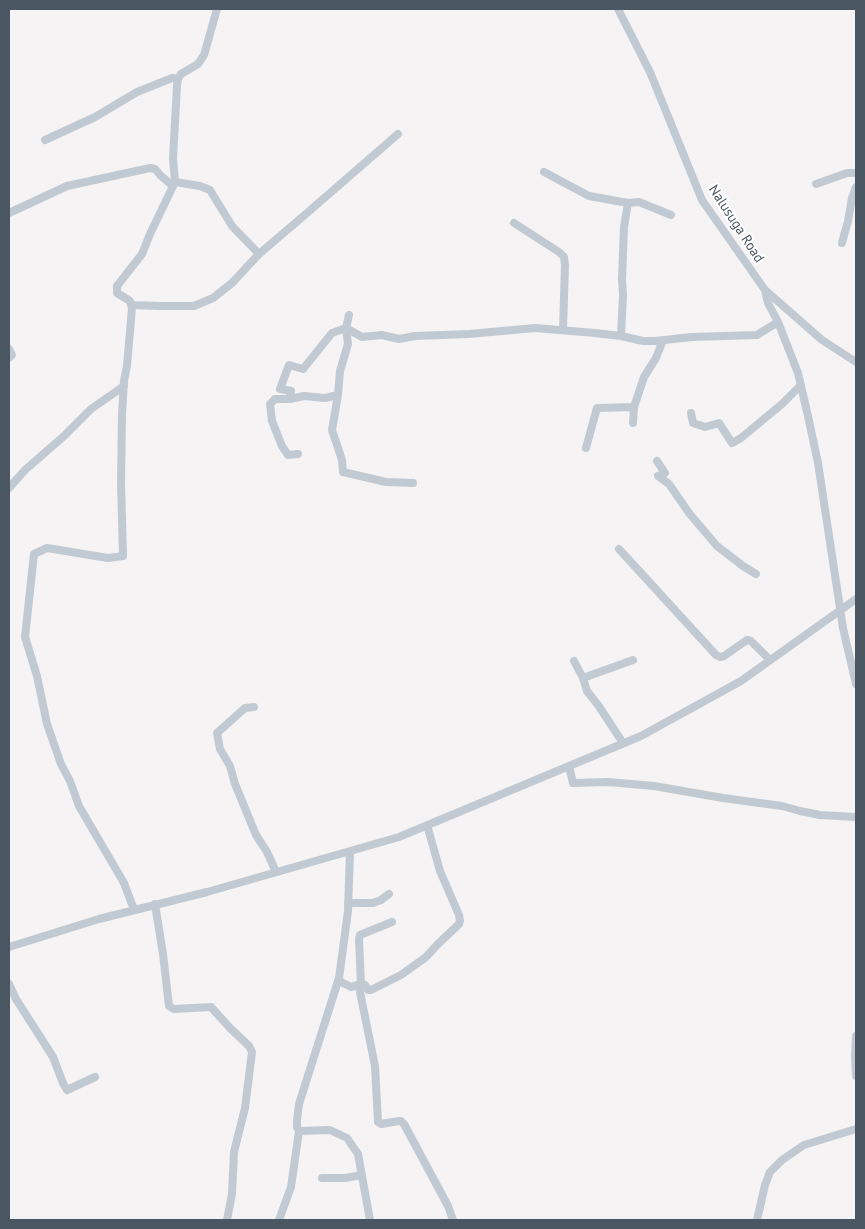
<!DOCTYPE html>
<style>
body{margin:0}
#map{position:relative;width:865px;height:1229px;overflow:hidden;background:#f5f3f3;font-family:"PT Sans",sans-serif}
canvas{display:block}
.frame{position:absolute;inset:0;border:10px solid #4a5661;pointer-events:none}
</style>
<div id="map">
<canvas width="865" height="1229"></canvas>
<div class="frame"></div>
</div>
<script>
const context = document.querySelector('canvas').getContext('2d');
context.lineJoin = 'round';
const shape = rows => new Path2D(rows.map(r => 'M' + r).join(''));
function strokePath(path, color, width, dash) { context.strokeStyle = color; context.lineWidth = width; context.lineCap = dash ? 'butt' : 'round'; context.setLineDash(dash || []); context.stroke(path); }
function write(font, color, halo, rows, align = 'center') {
  context.font = font + ' "PT Sans",sans-serif'; context.lineWidth = 4; context.setLineDash([]); context.textBaseline = 'middle'; context.strokeStyle = halo; context.fillStyle = color; for (const [text, x, y, turn = 0] of rows) {
    context.save(); context.translate(x, y); context.rotate((+turn || 0) * Math.PI / 180); context.textAlign = isNaN(turn) ? turn : align; if (halo) context.strokeText(text, 0, 0); context.fillText(text, 0, 0); context.restore();
  }
}
strokePath(shape([
 [618,9,650,72,702,200,765,290,822,340,856,362],
 [45,140,95,117,137,92,172,78,178,79],
 [544,172,589,196,628,203],
 [175,182,200,186,210,190,232,226,259,254],
 [816,184,847,173,856,173],
 [9,213,67,186,150,168,155,169,161,176,173,186],
 [514,223,559,252,564,257,565,265,563,330],
 [842,243,848,221,852,198,856,187],
 [765,290,768,303,778,322,798,373,808,416,818,463,843,628,856,684],
 [131,305,160,306,194,306,213,298,232,283,259,254,307,213,398,134],
 [349,315,346,328,362,337,382,335,399,339,415,336,469,334,535,328,595,333,621,336,643,341,655,341,692,337,757,335,778,322],
 [621,336,623,295,622,279,624,227,628,203,639,202,671,215],
 [9,349,12,355,9,358],
 [338,395,332,430,342,460,343,472,386,482,413,483],
 [290,399,304,396,325,398,338,395,340,371,348,344,346,328,332,333,303,369,289,365,280,389,291,391,290,399,275,399,270,404,272,421,282,446,288,455,298,454],
 [691,413,693,423,705,427,719,423,732,443,741,438,782,404,801,385],
 [633,423,634,407,644,377,656,358,663,340],
 [586,448,597,408,634,407],
 [657,461,665,473,658,476,669,484,689,513,717,546,743,566,756,574],
 [9,488,25,470,64,436,91,409,124,386],
 [619,549,716,655,720,657,724,656,747,640,751,641,770,660],
 [574,661,583,678,587,691,598,705,623,743],
 [583,678,633,660],
 [254,707,245,708,217,733,220,749,230,766,235,784,256,835,267,852,276,872],
 [569,766,573,783,608,782,654,786,723,798,782,806,800,811,820,815,856,817],
 [348,903,373,903,381,900,389,894],
 [155,904,163,954,169,1006,174,1009,211,1007,230,1028,249,1046,252,1052,245,1108,234,1152,232,1194,227,1220],
 [133,907,124,883,79,806,70,781,61,764,47,724,37,676,25,637,34,554,47,548,108,558,123,556,121,483,122,414,124,381,127,366,132,308,130,301,117,293,117,286,142,254,150,234,175,182,173,159,177,85,178,79,181,74,198,64,204,55,217,9],
 [9,947,99,919,207,892,399,837,641,736,741,681,856,599],
 [339,981,351,987,357,985,359,987,375,1066,378,1122,381,1124,399,1121,401,1121,404,1124,448,1206,453,1220],
 [9,984,16,999,53,1057,63,1083,67,1090,95,1077],
 [361,985,365,985,368,990,371,990,401,975,426,957,438,944,459,924,460,921,459,915,440,871,427,825],
 [359,987,361,985,359,939,360,935,392,922],
 [856,1036,855,1056,856,1076],
 [299,1131,330,1130,347,1138,358,1154,370,1220],
 [322,1178,345,1178,362,1175],
 [279,1220,291,1187,299,1131,297,1127,297,1120,299,1104,339,978,348,911,350,851],
 [757,1220,765,1185,770,1172,782,1160,804,1145,856,1129]
]), '#c1cad2', 8);
write('14px', '#4a5661', '#fff', [
 ["Nalusuga Road",736,224,57]
]);
</script>
